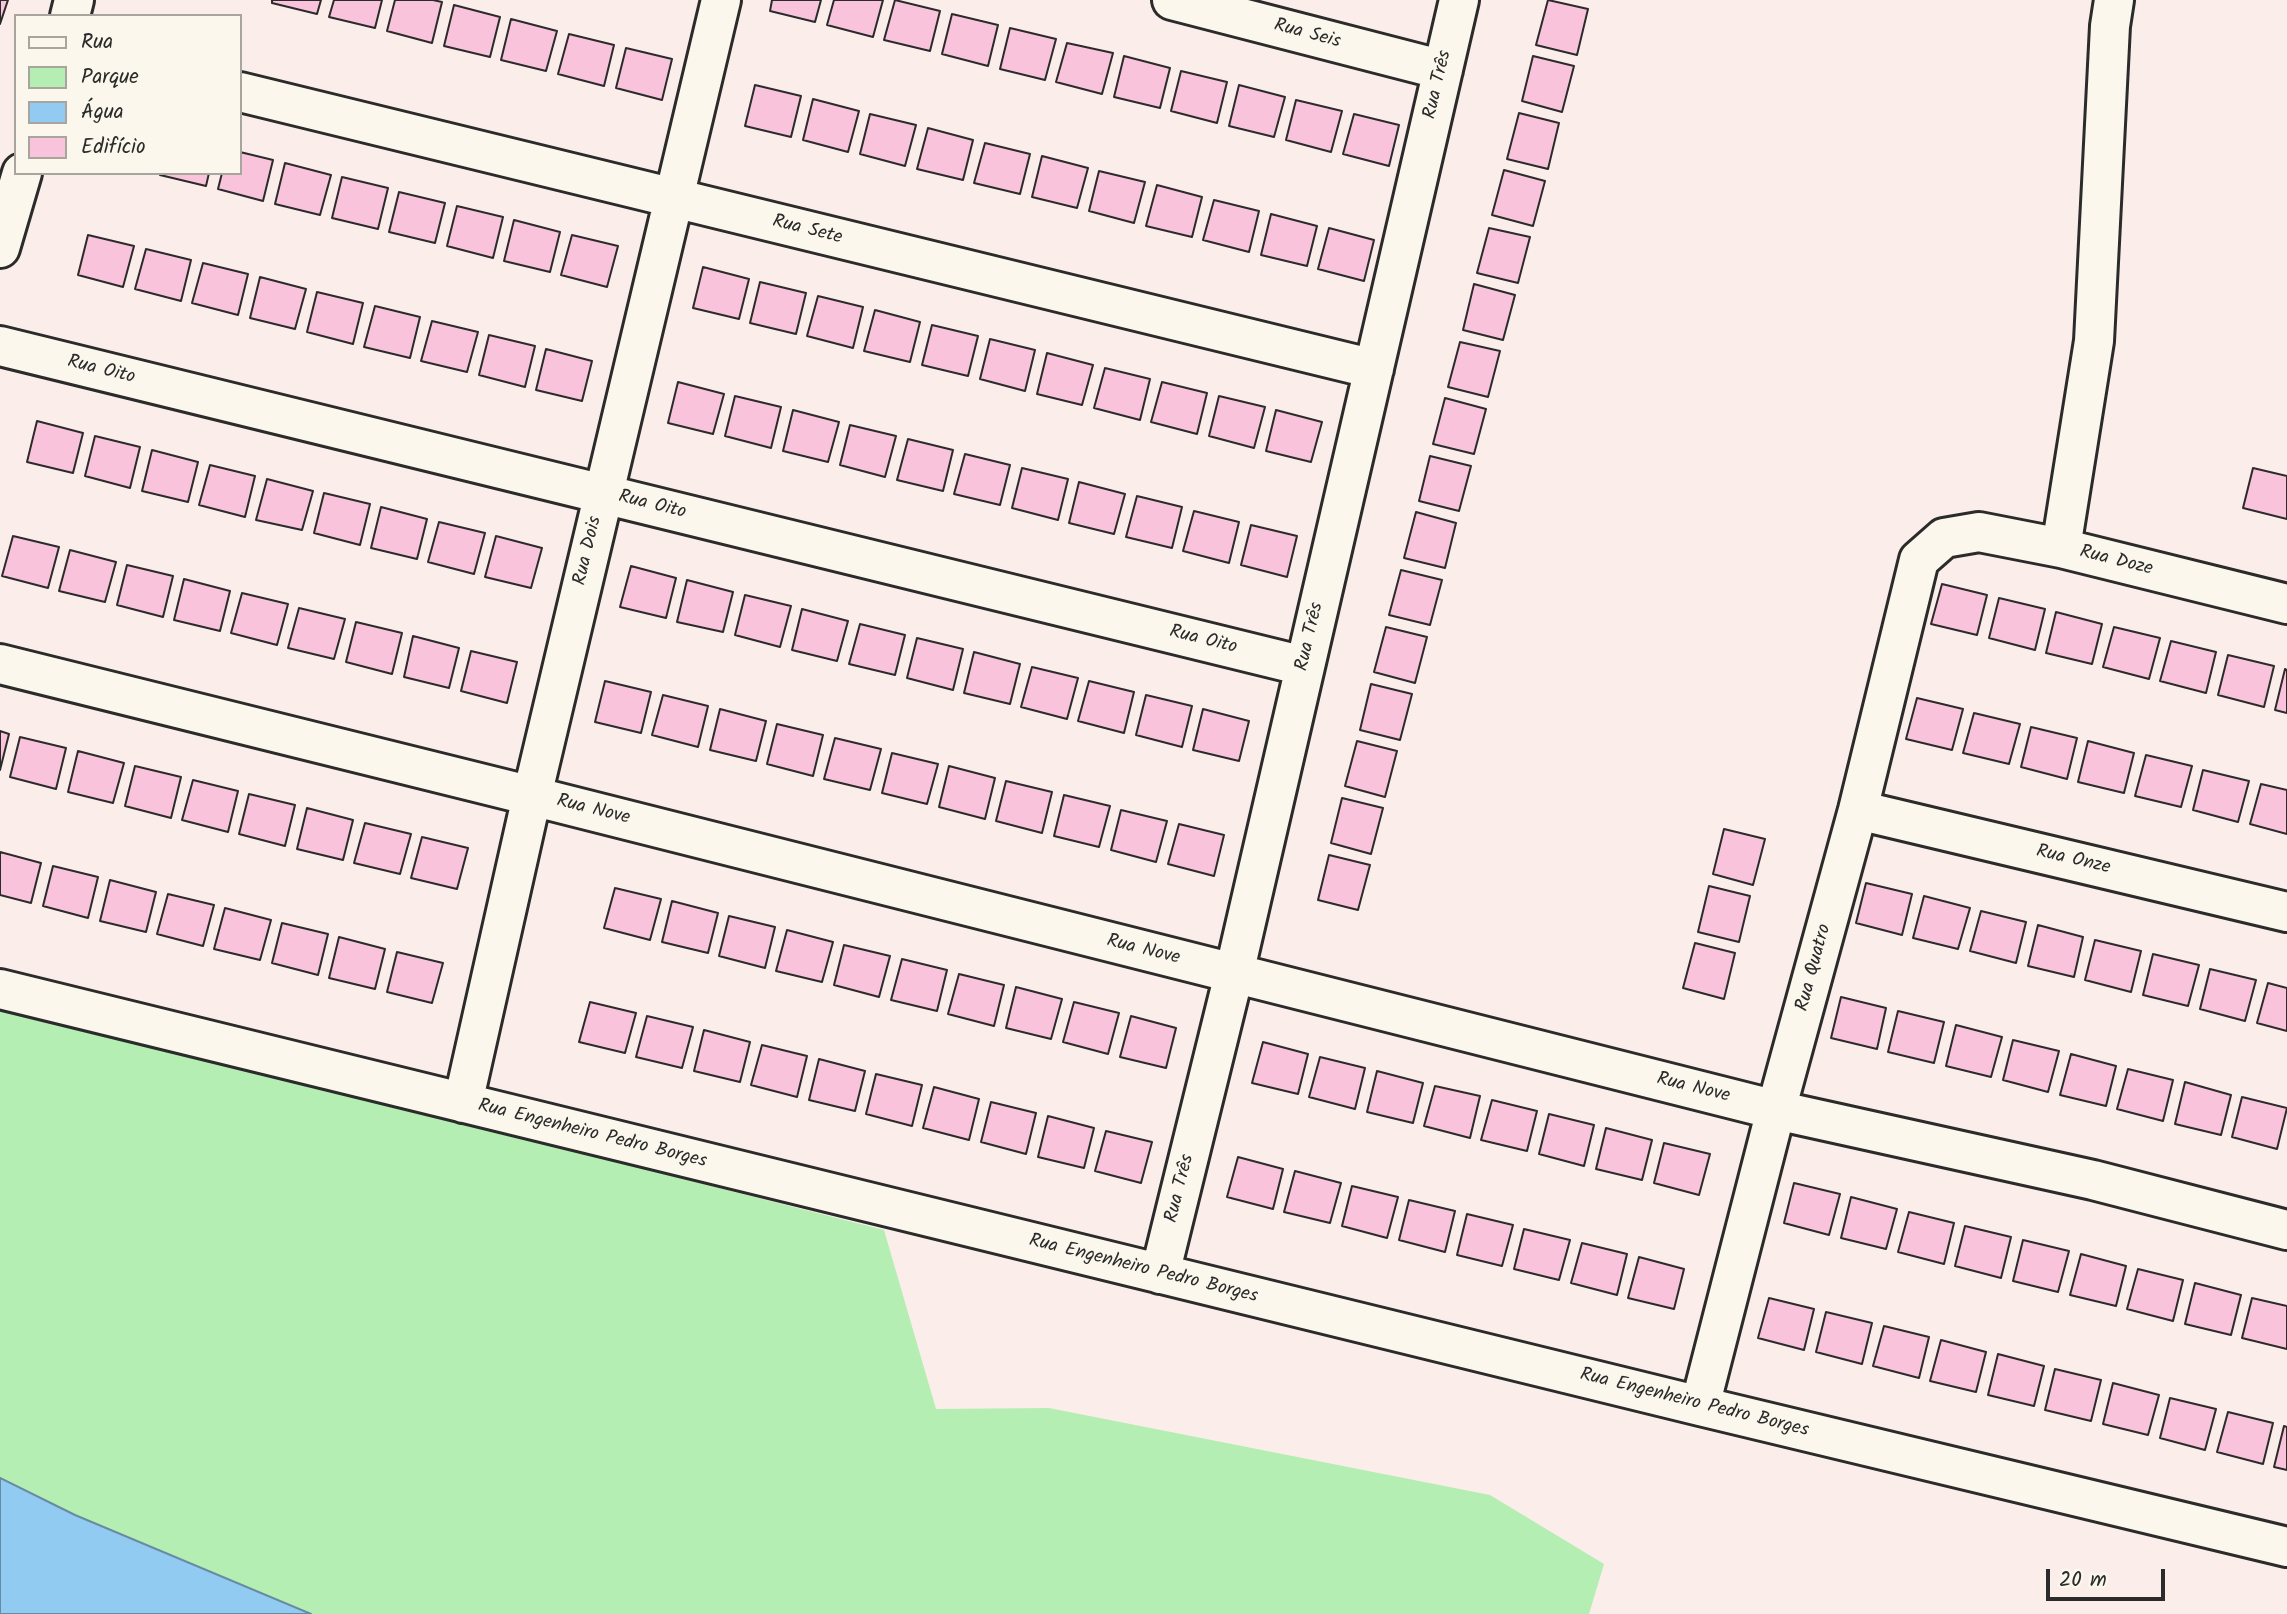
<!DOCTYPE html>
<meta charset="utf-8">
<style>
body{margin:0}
#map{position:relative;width:2287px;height:1614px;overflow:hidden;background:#fbede9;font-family:Kalam,sans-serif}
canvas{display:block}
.legend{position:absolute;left:14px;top:14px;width:228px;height:161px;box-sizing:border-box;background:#fbf7ec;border:2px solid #a8a59f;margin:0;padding:9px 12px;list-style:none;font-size:21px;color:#2b2b2b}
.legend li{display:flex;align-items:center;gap:14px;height:35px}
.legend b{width:35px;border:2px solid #a8a59f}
.scale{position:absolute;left:2046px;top:1569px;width:119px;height:32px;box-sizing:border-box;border:4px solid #2b2b2b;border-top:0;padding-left:9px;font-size:21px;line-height:24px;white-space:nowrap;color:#2b2b2b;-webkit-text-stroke:5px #fbf7ec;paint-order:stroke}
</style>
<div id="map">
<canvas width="2287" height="1614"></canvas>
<ul class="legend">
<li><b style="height:9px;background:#fbf7ec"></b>Rua</li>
<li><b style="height:19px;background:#b4eeb3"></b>Parque</li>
<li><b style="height:19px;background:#92cbf1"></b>Água</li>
<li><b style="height:19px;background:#fac3dc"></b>Edifício</li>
</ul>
<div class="scale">20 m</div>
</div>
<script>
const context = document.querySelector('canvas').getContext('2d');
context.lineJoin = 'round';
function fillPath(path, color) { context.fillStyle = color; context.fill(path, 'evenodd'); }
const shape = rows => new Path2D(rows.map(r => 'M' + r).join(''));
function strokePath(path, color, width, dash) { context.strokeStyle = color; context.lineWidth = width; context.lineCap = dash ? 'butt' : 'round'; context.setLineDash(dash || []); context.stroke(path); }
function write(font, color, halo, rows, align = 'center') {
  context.font = font + ' Kalam,sans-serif'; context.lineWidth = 7; context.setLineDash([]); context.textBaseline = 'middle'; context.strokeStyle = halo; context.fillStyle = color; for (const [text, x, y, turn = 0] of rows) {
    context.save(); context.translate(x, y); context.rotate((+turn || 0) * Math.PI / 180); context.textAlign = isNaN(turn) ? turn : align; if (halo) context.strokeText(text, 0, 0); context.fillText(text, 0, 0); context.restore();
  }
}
fillPath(shape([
 [0,1005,884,1230,936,1409,1049,1408,1490,1495,1604,1564,1589,1614,0,1614]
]), '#b4eeb3');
const water = shape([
 [0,1478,75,1515,311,1614,0,1614,0,1478]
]);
fillPath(water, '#92cbf1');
strokePath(water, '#698ba2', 2);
const building = shape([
 [0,0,8,0,0,24,0,0],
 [272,0,321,0,317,14,272,3,272,0],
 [334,0,382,0,375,28,329,17,334,0],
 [395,0,433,0,442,2,432,43,387,31,395,0],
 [772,0,821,0,815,22,770,11,772,0],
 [834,0,883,0,873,37,827,25,834,0],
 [895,0,940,11,930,51,884,40,895,0],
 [1548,0,1588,9,1577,55,1536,45,1548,0],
 [454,5,500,17,490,57,444,46,454,5],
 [952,14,998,25,988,66,942,54,952,14],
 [511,19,557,31,546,71,501,60,511,19],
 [1010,28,1056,39,1045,80,1000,69,1010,28],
 [569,34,614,45,604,86,558,74,569,34],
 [1067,43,1113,53,1102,94,1056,82,1067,43],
 [626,48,672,59,662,100,616,88,626,48],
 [1124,56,1170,68,1160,108,1114,97,1124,56],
 [1533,56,1574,66,1562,112,1522,101,1533,56],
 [1181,71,1227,82,1217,123,1171,111,1181,71],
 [755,85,801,96,791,137,745,126,755,85],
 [1239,85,1285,97,1274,137,1229,126,1239,85],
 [813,99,859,111,848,152,803,140,813,99],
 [1296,100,1342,111,1331,152,1286,140,1296,100],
 [1519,113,1559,123,1548,169,1507,159,1519,113],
 [870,114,916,125,905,166,860,154,870,114],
 [1354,114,1399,125,1389,166,1343,154,1354,114],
 [928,128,973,140,963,180,917,169,928,128],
 [985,143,1030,154,1020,194,974,183,985,143],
 [240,152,273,160,263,201,218,189,222,173,240,173,240,152],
 [1042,156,1088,168,1077,208,1032,197,1042,156],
 [285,163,331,175,320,215,275,204,285,163],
 [1504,170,1545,181,1533,226,1492,215,1504,170],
 [1099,171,1145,182,1134,223,1089,211,1099,171],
 [160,173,209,173,206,186,160,175,160,173],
 [342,177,388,188,378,229,332,218,342,177],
 [1157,185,1202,197,1192,237,1146,226,1157,185],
 [399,192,445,203,435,243,389,232,399,192],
 [1214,200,1259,211,1249,252,1203,240,1214,200],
 [457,206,503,217,493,258,447,246,457,206],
 [1271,214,1317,226,1307,266,1261,255,1271,214],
 [514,220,560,232,550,272,504,261,514,220],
 [1329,228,1374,240,1364,281,1318,269,1329,228],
 [1489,228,1530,237,1518,283,1477,273,1489,228],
 [88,235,134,246,123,287,78,275,88,235],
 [572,235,618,246,607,287,561,275,572,235],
 [146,249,191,260,181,301,135,289,146,249],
 [203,263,248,274,238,315,192,303,203,263],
 [703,267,749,279,739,319,693,308,703,267],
 [260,277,306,289,295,329,250,318,260,277],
 [760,282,806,293,796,334,750,323,760,282],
 [1474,284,1515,295,1503,340,1463,330,1474,284],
 [317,292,363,303,353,344,307,332,317,292],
 [818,296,863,307,853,348,807,336,818,296],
 [375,306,420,317,410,358,364,347,375,306],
 [875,310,920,322,910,362,864,351,875,310],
 [432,321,478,332,467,372,421,361,432,321],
 [932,325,978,336,968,376,922,365,932,325],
 [489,335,535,346,525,387,479,375,489,335],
 [990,339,1035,350,1025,391,980,379,990,339],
 [1460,342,1500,351,1488,397,1448,387,1460,342],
 [546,349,592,361,582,401,536,390,546,349],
 [1047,353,1093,365,1082,405,1037,394,1047,353],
 [1105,368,1150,379,1140,420,1094,408,1105,368],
 [678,382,724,394,713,434,668,423,678,382],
 [1162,382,1207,393,1197,434,1151,422,1162,382],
 [735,396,781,407,771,448,725,436,735,396],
 [1219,396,1265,407,1254,448,1209,436,1219,396],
 [1445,398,1486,409,1474,454,1433,444,1445,398],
 [793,410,839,422,828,462,783,451,793,410],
 [1276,410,1322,422,1311,462,1266,451,1276,410],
 [37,421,83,433,73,473,27,462,37,421],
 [850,425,896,436,885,477,840,465,850,425],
 [95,436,140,447,130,488,85,476,95,436],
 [908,439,953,450,943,491,897,480,908,439],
 [152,450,198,462,188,502,142,491,152,450],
 [965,454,1010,465,1000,505,954,494,965,454],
 [1430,456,1471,466,1459,511,1419,501,1430,456],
 [210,465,255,476,245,517,199,505,210,465],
 [1022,468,1068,479,1058,520,1012,508,1022,468],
 [2253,468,2287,476,2287,519,2243,508,2253,468],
 [267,479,313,491,302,530,256,520,267,479],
 [1079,482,1125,494,1114,534,1069,523,1079,482],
 [324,493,370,504,360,545,314,533,324,493],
 [1137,496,1182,507,1172,548,1126,537,1137,496],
 [381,507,427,519,417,559,371,548,381,507],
 [1194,511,1239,522,1229,563,1183,551,1194,511],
 [1416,512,1456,523,1445,568,1404,558,1416,512],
 [439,522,485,533,474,574,428,562,439,522],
 [1251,525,1297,536,1287,577,1241,565,1251,525],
 [13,536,59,547,48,588,2,576,13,536],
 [496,536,542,548,531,588,485,577,496,536],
 [70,550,116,562,105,602,59,591,70,550],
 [127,565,173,576,163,617,117,605,127,565],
 [631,566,676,578,666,618,620,607,631,566],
 [1401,570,1442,580,1430,625,1389,615,1401,570],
 [184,579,230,591,220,631,174,620,184,579],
 [687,580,733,592,723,632,677,622,687,580],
 [1942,584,1987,595,1977,635,1931,624,1942,584],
 [242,593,288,604,277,645,231,633,242,593],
 [745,595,791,606,780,647,735,635,745,595],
 [1999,598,2045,609,2035,650,1989,638,1999,598],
 [299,608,345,619,334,659,288,648,299,608],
 [802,609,848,621,837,661,792,650,802,609],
 [2056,612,2102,624,2092,664,2046,653,2056,612],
 [356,622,402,633,392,674,346,662,356,622],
 [860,624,905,635,895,675,849,664,860,624],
 [1386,627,1427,637,1415,683,1374,672,1386,627],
 [2114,627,2160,638,2149,679,2103,667,2114,627],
 [413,636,459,648,449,688,404,677,413,636],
 [917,638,963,649,953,690,907,678,917,638],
 [2171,641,2216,652,2206,693,2160,681,2171,641],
 [471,651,517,662,507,703,461,691,471,651],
 [974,652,1020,664,1010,704,964,693,974,652],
 [2228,655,2274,666,2264,707,2218,695,2228,655],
 [1032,667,1078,678,1067,719,1021,707,1032,667],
 [2285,669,2287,670,2287,713,2275,710,2285,669],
 [605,681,651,692,641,733,595,722,605,681],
 [1089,681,1134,692,1124,733,1078,721,1089,681],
 [1371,684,1412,694,1400,740,1360,730,1371,684],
 [663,695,708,706,698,747,652,735,663,695],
 [1146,695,1192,706,1182,747,1136,735,1146,695],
 [1917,698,1963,709,1952,750,1906,739,1917,698],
 [720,709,766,721,756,761,710,750,720,709],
 [1203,709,1249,721,1239,761,1193,750,1203,709],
 [1974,713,2020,724,2009,764,1963,753,1974,713],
 [777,724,823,735,813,776,767,764,777,724],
 [2031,727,2077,738,2067,779,2021,767,2031,727],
 [0,731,9,734,0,770,0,731],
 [20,737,66,748,56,789,10,777,20,737],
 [835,738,881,749,870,790,824,779,835,738],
 [1357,741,1397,751,1385,797,1345,786,1357,741],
 [2088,741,2134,753,2124,793,2078,782,2088,741],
 [78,751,124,763,113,803,68,792,78,751],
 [892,753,938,764,927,804,882,793,892,753],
 [2146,755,2192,766,2181,807,2135,796,2146,755],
 [135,766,181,777,171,818,125,806,135,766],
 [949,766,995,778,985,819,939,807,949,766],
 [2203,770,2249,781,2238,822,2193,810,2203,770],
 [193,780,238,791,228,832,182,820,193,780],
 [1006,781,1052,792,1042,833,996,821,1006,781],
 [2261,784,2287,790,2287,834,2250,824,2261,784],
 [249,794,295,805,285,846,239,834,249,794],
 [1064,795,1110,806,1099,847,1054,836,1064,795],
 [1342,798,1383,808,1371,854,1331,843,1342,798],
 [307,808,353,820,343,860,297,849,307,808],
 [1121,810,1167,821,1156,862,1111,850,1121,810],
 [365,823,411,834,400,874,354,863,365,823],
 [1179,824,1224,835,1214,876,1168,864,1179,824],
 [1724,829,1765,839,1753,885,1713,874,1724,829],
 [422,837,468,848,457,889,411,878,422,837],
 [0,852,41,863,31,903,0,895,0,852],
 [1329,855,1370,865,1358,910,1318,900,1329,855],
 [53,866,98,877,88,918,43,906,53,866],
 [110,880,156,892,146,932,100,921,110,880],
 [1866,883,1912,894,1902,935,1856,923,1866,883],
 [1709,886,1750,896,1739,942,1698,932,1709,886],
 [615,888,661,899,650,940,604,928,615,888],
 [168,894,214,905,203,946,157,934,168,894],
 [1924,896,1970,908,1958,949,1913,938,1924,896],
 [672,901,718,913,708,953,662,942,672,901],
 [225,908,271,920,260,960,214,949,225,908],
 [1981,911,2026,922,2016,963,1970,951,1981,911],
 [729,916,775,927,765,968,719,956,729,916],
 [282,923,328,934,318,975,272,963,282,923],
 [2038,925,2083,937,2074,977,2028,966,2038,925],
 [787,930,833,942,822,982,776,971,787,930],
 [339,937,385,949,375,989,329,978,339,937],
 [2095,940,2141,951,2131,992,2085,980,2095,940],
 [1695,943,1735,953,1724,999,1683,988,1695,943],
 [844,945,890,956,879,997,834,985,844,945],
 [397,952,443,963,432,1003,387,992,397,952],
 [2153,954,2199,965,2188,1006,2143,995,2153,954],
 [902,959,947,970,937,1011,891,1000,902,959],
 [2210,969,2256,980,2245,1021,2200,1009,2210,969],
 [959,974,1004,985,994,1026,948,1014,959,974],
 [2268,983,2287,988,2287,1031,2257,1023,2268,983],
 [1016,987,1062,999,1051,1039,1006,1028,1016,987],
 [1841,997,1886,1008,1877,1049,1831,1038,1841,997],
 [590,1002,636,1013,625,1053,579,1042,590,1002],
 [1074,1002,1119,1013,1108,1054,1063,1042,1074,1002],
 [1898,1011,1944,1022,1934,1063,1888,1052,1898,1011],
 [647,1016,693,1027,682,1068,636,1057,647,1016],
 [1131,1016,1176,1028,1166,1068,1120,1057,1131,1016],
 [1956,1025,2002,1037,1991,1077,1946,1066,1956,1025],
 [704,1030,750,1042,740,1082,694,1071,704,1030],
 [2013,1040,2059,1051,2048,1092,2003,1080,2013,1040],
 [1263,1042,1308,1054,1298,1094,1252,1083,1263,1042],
 [762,1045,807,1056,797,1097,751,1085,762,1045],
 [2071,1054,2116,1066,2106,1106,2060,1095,2071,1054],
 [1320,1057,1365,1068,1355,1109,1309,1097,1320,1057],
 [819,1059,865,1071,855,1111,809,1100,819,1059],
 [2128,1069,2173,1080,2163,1121,2117,1109,2128,1069],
 [1377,1071,1423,1083,1413,1123,1367,1112,1377,1071],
 [876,1074,922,1085,912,1126,866,1114,876,1074],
 [2185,1082,2231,1095,2221,1135,2175,1124,2185,1082],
 [1435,1086,1480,1096,1470,1138,1424,1126,1435,1086],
 [934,1087,979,1099,969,1140,923,1128,934,1087],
 [2242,1097,2287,1108,2277,1149,2232,1137,2242,1097],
 [1492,1100,1537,1111,1527,1151,1481,1140,1492,1100],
 [991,1102,1036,1113,1026,1154,981,1142,991,1102],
 [1549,1114,1594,1125,1584,1166,1539,1154,1549,1114],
 [1048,1116,1094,1128,1084,1168,1038,1157,1048,1116],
 [1606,1128,1652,1140,1642,1180,1596,1169,1606,1128],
 [1106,1131,1152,1142,1141,1183,1095,1171,1106,1131],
 [1664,1143,1710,1154,1699,1195,1654,1183,1664,1143],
 [1238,1157,1283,1169,1273,1209,1227,1197,1238,1157],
 [1295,1171,1341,1183,1330,1223,1284,1212,1295,1171],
 [1794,1183,1840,1194,1829,1235,1784,1223,1794,1183],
 [1352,1186,1398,1197,1387,1238,1342,1226,1352,1186],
 [1851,1197,1897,1209,1886,1249,1841,1238,1851,1197],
 [1409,1200,1455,1211,1445,1252,1399,1240,1409,1200],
 [1909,1212,1954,1223,1944,1264,1898,1252,1909,1212],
 [1467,1214,1513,1225,1502,1266,1457,1255,1467,1214],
 [1965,1226,2011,1237,2001,1278,1955,1266,1965,1226],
 [1524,1229,1570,1240,1559,1280,1514,1269,1524,1229],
 [2023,1240,2069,1251,2058,1292,2013,1281,2023,1240],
 [1582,1243,1627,1254,1617,1295,1571,1283,1582,1243],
 [2081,1254,2126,1266,2116,1306,2070,1295,2081,1254],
 [1639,1257,1684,1269,1674,1309,1628,1298,1639,1257],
 [2138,1269,2183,1280,2173,1321,2127,1309,2138,1269],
 [2195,1283,2241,1295,2231,1335,2185,1324,2195,1283],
 [1769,1298,1814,1309,1804,1350,1758,1338,1769,1298],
 [2252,1298,2287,1306,2287,1349,2242,1338,2252,1298],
 [1826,1312,1872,1323,1862,1364,1816,1352,1826,1312],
 [1884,1326,1929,1337,1919,1378,1873,1366,1884,1326],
 [1941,1340,1986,1352,1976,1392,1930,1381,1941,1340],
 [1998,1354,2044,1366,2034,1406,1988,1395,1998,1354],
 [2055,1369,2101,1380,2091,1421,2045,1410,2055,1369],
 [2113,1383,2159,1395,2148,1435,2103,1424,2113,1383],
 [2170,1398,2216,1409,2205,1450,2160,1438,2170,1398],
 [2228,1412,2273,1423,2263,1464,2217,1452,2228,1412],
 [2284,1426,2287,1427,2287,1470,2274,1467,2284,1426]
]);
fillPath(building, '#fac3dc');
strokePath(building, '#2b2b2b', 2);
const street = shape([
 [1172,0,1443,70],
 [70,16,74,0],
 [240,92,1374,369],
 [0,248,22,173],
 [0,346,1304,666],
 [2061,548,2094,341,2110,26,2114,0],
 [0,664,532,796,1776,1110,2093,1180,2287,1230],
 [1858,810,2287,912],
 [0,989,1700,1406,2287,1547],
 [463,1103,532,796,721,0],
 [1160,1274,1234,974,1459,0],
 [1700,1406,1776,1110,1858,810,1919,560,1944,538,1979,532,2061,548,2287,604]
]);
strokePath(street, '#2b2b2b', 44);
strokePath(street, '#fbf7ec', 38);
write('19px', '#2b2b2b', '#fbf7ec', [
 ["Rua Seis",1307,35,15],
 ["Rua Três",1439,85,-77],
 ["Rua Sete",807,231,14],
 ["Rua Oito",101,371,14],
 ["Rua Oito",652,506,14],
 ["Rua Dois",589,551,-77],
 ["Rua Doze",2116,562,14],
 ["Rua Três",1311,637,-77],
 ["Rua Oito",1203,641,14],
 ["Rua Nove",593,811,14],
 ["Rua Onze",2073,861,13],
 ["Rua Nove",1143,951,14],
 ["Rua Quatro",1815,968,-75],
 ["Rua Nove",1693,1089,14],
 ["Rua Engenheiro Pedro Borges",592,1135,14],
 ["Rua Três",1181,1189,-76],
 ["Rua Engenheiro Pedro Borges",1143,1270,14],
 ["Rua Engenheiro Pedro Borges",1694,1404,14]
]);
</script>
